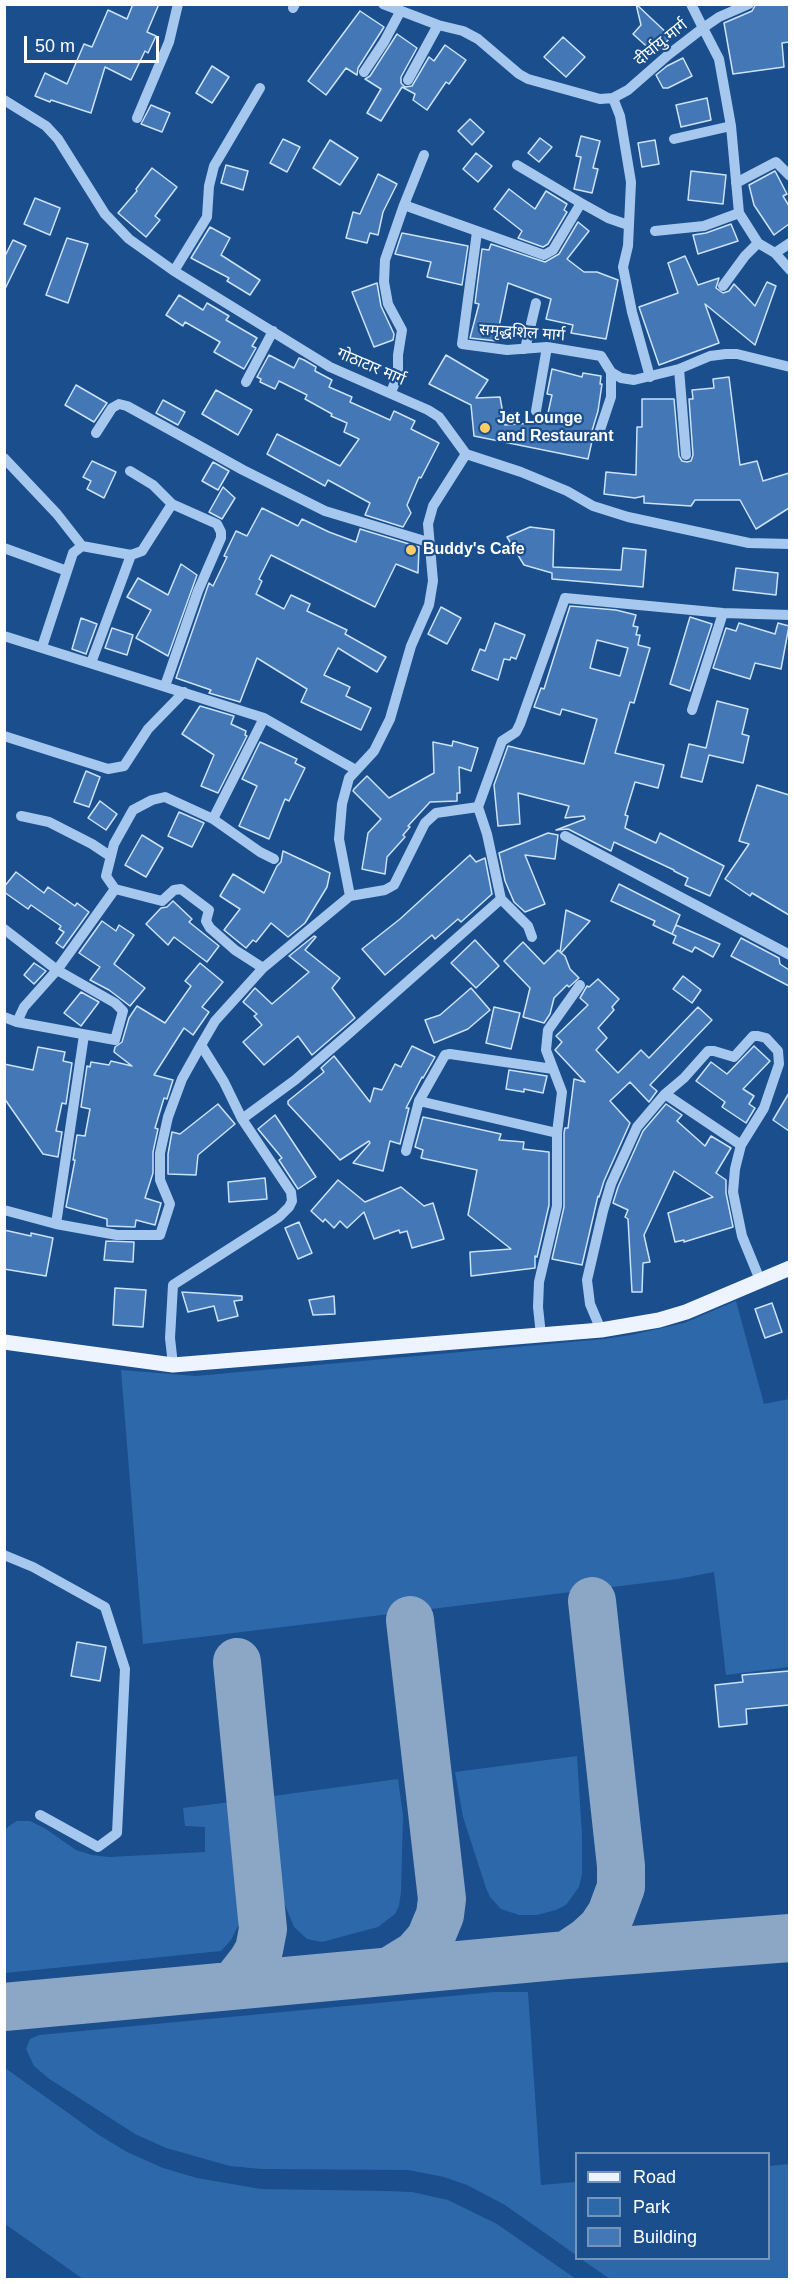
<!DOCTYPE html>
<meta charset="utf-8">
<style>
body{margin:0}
#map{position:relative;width:794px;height:2284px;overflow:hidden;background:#1a4e8c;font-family:Helvetica,sans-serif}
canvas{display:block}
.frame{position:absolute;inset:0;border:6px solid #fff;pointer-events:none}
.legend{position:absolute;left:575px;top:2152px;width:195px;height:108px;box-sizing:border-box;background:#1a4e8c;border:2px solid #7695ba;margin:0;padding:8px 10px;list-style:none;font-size:18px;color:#fff}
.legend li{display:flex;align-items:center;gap:12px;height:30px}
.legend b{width:30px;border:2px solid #7695ba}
.scale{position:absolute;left:24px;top:36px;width:135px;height:27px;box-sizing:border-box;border:3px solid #fff;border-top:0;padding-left:8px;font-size:18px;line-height:21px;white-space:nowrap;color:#fff;-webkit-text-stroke:4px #1a4e8c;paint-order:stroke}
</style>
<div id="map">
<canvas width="794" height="2284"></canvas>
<div class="frame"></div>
<ul class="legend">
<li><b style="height:8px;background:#edf4ff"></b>Road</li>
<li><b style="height:16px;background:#2d68ab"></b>Park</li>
<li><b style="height:16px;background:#4377b5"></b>Building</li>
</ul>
<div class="scale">50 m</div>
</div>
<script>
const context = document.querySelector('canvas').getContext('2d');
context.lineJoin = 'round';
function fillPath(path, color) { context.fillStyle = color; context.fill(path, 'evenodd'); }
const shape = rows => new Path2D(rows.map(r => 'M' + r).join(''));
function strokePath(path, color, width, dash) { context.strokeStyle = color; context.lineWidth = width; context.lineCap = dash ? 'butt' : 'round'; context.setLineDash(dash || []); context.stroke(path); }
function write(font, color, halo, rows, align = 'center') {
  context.font = font + ' Helvetica,"Noto Sans Devanagari",sans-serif'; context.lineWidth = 4.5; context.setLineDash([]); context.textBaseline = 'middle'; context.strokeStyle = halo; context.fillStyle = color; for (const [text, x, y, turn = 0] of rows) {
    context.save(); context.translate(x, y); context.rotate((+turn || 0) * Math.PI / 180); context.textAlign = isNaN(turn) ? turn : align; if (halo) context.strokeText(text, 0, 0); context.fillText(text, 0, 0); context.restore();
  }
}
fillPath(shape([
 [736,1301,764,1404,789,1399,789,1667,726,1675,714,1572,678,1579,143,1644,121,1370,196,1376,604,1339,631,1335,684,1323],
 [577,1756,582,1835,582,1874,579,1887,566,1905,556,1910,537,1915,519,1915,501,1909,490,1897,486,1888,463,1817,455,1772],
 [398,1779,403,1815,401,1892,399,1906,395,1914,378,1927,322,1942,307,1939,294,1927,285,1905,273,1864,266,1797],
 [239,1801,243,1881,241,1910,238,1926,231,1940,221,1951,5,1973,4,1831,9,1826,17,1821,30,1821,46,1829,76,1850,92,1855,109,1857,205,1852,205,1827,185,1826,183,1808],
 [494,1992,528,1992,541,2185,576,2182,576,2255,505,2205,467,2185,444,2177,408,2170,261,2169,230,2166,166,2148,135,2134,48,2078,34,2066,26,2049,30,2039,39,2035],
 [5,2068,99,2135,127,2152,163,2168,197,2178,261,2189,388,2191,412,2192,448,2200,497,2224,576,2279,83,2279,5,2224],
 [789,2164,789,2279,610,2279,581,2259,768,2258,769,2166]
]), '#2d68ab');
strokePath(shape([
 [567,1955,790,1938],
 [390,1971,416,1955,430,1939,440,1915,442,1899,410,1620],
 [234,1985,252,1962,259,1950,263,1929,237,1662],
 [4,2007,567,1955,588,1941,601,1929,611,1914,621,1887,621,1866,592,1601]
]), '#8ca6c6', 48);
const building = shape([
 [133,4,159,4,147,32,156,36,148,53,145,51,131,80,105,67,91,113,51,100,50,102,35,96,45,73,67,84,84,44,92,47,108,10,127,19,133,4],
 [636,4,671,37,655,54,633,34,641,25,636,4],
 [756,4,789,4,789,42,782,43,784,67,733,74,724,23,752,11,756,4],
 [360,11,384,27,358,68,357,75,346,68,326,95,308,81,360,11],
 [397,34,417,48,401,77,401,83,405,87,412,86,429,57,434,61,445,45,466,60,449,84,446,82,427,110,413,100,415,94,402,87,381,121,367,113,381,89,365,79,370,76,397,34],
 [563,37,585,57,566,77,544,57,563,37],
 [683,58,692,76,668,88,663,88,656,75,667,66,683,58],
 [212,66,229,77,212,103,196,93,212,66],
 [707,98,711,120,681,127,676,105,707,98],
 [151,105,170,113,162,132,141,124,151,105],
 [470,119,484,132,472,145,458,131,470,119],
 [581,136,600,141,593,168,598,169,592,193,574,189,581,157,576,156,581,136],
 [540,138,552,147,539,162,528,153,540,138],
 [283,139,300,147,287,172,270,163,283,139],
 [330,140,358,158,340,185,313,168,330,140],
 [655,140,659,164,642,167,638,143,655,140],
 [476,153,492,166,478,182,463,169,476,153],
 [226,165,248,171,243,190,221,183,226,165],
 [152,168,177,187,155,216,160,220,146,237,118,213,137,191,136,189,152,168],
 [691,171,726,175,723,204,688,200,691,171],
 [775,171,787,194,783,196,789,206,789,224,774,235,754,205,749,185,775,171],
 [378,174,397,184,383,212,378,235,370,233,367,243,346,238,353,212,360,214,378,174],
 [509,189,535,209,546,191,567,204,564,210,567,212,548,244,543,247,518,238,522,231,494,209,509,189],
 [35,198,60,208,50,235,24,224,35,198],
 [578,222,589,231,567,259,584,272,597,272,618,280,606,339,571,333,573,325,546,319,551,299,508,283,496,341,470,338,479,304,475,303,482,249,489,250,491,244,545,262,559,254,578,222],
 [731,224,738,241,698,254,693,235,706,233,731,224],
 [210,227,230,238,221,255,260,280,250,295,227,281,229,278,191,258,210,227],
 [402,233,468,246,462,285,427,277,431,262,395,254,402,233],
 [67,238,88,244,68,303,46,295,67,238],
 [13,240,26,246,4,291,4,258,13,240],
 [685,256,698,285,719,278,716,288,723,293,729,291,734,284,755,306,767,282,776,286,755,345,705,304,719,343,659,365,639,307,678,293,668,263,685,256],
 [377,283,381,306,394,334,393,340,374,347,352,292,377,283],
 [179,295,203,310,207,303,229,316,226,320,257,338,252,346,256,348,244,369,214,352,220,342,185,322,183,326,166,315,179,295],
 [269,355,294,368,299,358,304,360,316,367,315,371,332,380,329,387,352,397,350,402,390,420,394,411,415,421,411,429,439,443,421,478,419,477,407,505,411,513,403,527,365,515,370,503,328,480,325,486,267,454,277,434,340,466,359,439,344,432,347,423,331,416,332,414,305,399,307,395,279,381,275,389,260,382,261,379,257,377,269,355],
 [446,355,488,380,476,398,500,397,505,425,546,422,552,395,547,394,552,369,582,377,583,373,601,376,600,384,602,384,598,411,591,434,592,441,588,459,474,436,471,405,429,384,446,355],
 [729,377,740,465,757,461,763,481,789,473,789,508,756,529,740,500,695,500,691,506,644,503,644,496,635,498,604,494,606,472,636,475,637,427,642,427,642,399,674,399,679,456,682,461,687,462,691,461,693,455,689,399,693,399,692,390,714,388,713,379,729,377],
 [76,385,107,403,94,422,65,405,76,385],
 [216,390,252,410,238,435,202,414,216,390],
 [163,400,185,412,178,425,156,413,163,400],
 [92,461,116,472,104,498,87,489,91,481,83,477,92,461],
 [213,462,229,471,218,490,202,481,213,462],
 [223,487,235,498,222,519,209,512,223,487],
 [262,508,298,526,302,519,329,532,356,542,360,529,419,547,418,573,396,564,375,607,271,555,259,579,262,581,256,594,284,609,291,595,310,604,307,611,347,630,345,634,386,657,377,672,338,648,324,675,350,687,346,696,371,708,361,730,301,702,307,689,257,658,240,702,209,693,211,690,176,678,209,583,213,586,227,557,224,556,236,531,247,536,262,508],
 [530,527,554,530,553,567,621,570,623,548,646,550,643,587,552,579,552,573,524,565,507,537,530,527],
 [181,564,197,575,168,656,136,638,151,610,127,597,138,578,168,595,181,564],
 [736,568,778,573,776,595,733,590,736,568],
 [570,606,616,610,636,615,633,626,638,627,636,635,640,635,638,645,650,648,634,703,630,702,615,753,664,765,658,788,635,782,625,815,628,816,625,828,656,843,660,833,724,866,710,896,685,885,688,878,674,871,674,870,614,842,611,851,568,829,556,830,585,819,584,816,565,818,569,806,518,793,520,824,498,826,494,785,508,746,584,764,597,719,562,709,560,715,534,707,541,688,544,689,570,606],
 [597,640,628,648,620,676,590,668,597,640],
 [441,607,461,618,447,644,428,634,441,607],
 [690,617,712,624,690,691,670,684,690,617],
 [81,618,97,624,86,654,72,649,81,618],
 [495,623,525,635,516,659,511,657,510,660,504,659,498,680,472,670,480,649,485,651,495,623],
 [739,623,775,634,778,623,789,626,781,669,755,663,750,679,713,668,726,628,736,631,739,623],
 [112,628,133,635,127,655,105,648,112,628],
 [717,701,748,709,742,734,749,736,743,763,709,755,702,782,681,777,689,744,706,748,717,701],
 [200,706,234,716,231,724,246,731,245,735,247,736,218,793,201,786,214,755,182,734,200,706],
 [453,741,478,748,471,771,459,767,460,793,457,793,457,801,430,802,408,826,410,827,403,835,405,837,387,857,385,874,362,869,368,833,381,819,353,791,354,789,367,776,389,798,434,773,433,742,452,746,453,741],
 [260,742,297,759,295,763,305,768,289,801,285,799,269,839,239,826,257,786,242,779,260,742],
 [86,771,100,777,89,807,74,802,86,771],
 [757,785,789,795,789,915,752,893,750,896,725,879,749,844,739,841,757,785],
 [100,801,117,814,106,830,88,818,100,801],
 [179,812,204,823,192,847,168,836,179,812],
 [548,833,558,835,555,859,525,855,545,904,525,912,514,902,505,881,499,853,548,833],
 [142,835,163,848,146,877,125,865,142,835],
 [283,851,330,873,327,887,305,923,288,937,271,923,256,942,253,940,246,948,224,930,240,909,220,896,233,874,264,893,277,866,281,862,283,851],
 [470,855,476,862,485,858,492,894,461,922,458,919,435,939,432,935,385,975,362,949,400,919,470,855],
 [16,872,44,893,48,887,75,906,77,903,89,912,63,948,56,943,64,932,59,929,61,926,31,905,28,909,4,892,4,887,16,872],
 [619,884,680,915,672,934,653,925,655,921,611,901,619,884],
 [173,901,192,919,189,922,219,946,207,962,174,937,168,945,146,924,161,908,167,907,173,901],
 [566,910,590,921,561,953,565,956,570,969,579,978,569,987,567,985,554,998,550,1014,544,1023,523,1017,530,988,504,961,523,942,544,964,558,950,560,952,566,910],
 [102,921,116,931,119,925,134,935,114,964,145,988,130,1006,109,990,90,980,100,967,79,953,102,921],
 [676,925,720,944,713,957,695,947,692,952,673,943,676,936,672,934,676,925],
 [314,936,316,937,305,950,340,978,332,988,355,1018,312,1055,298,1036,264,1065,243,1042,262,1025,254,1016,257,1014,243,1002,255,988,272,1004,309,972,289,956,314,936],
 [741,938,779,958,780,964,789,970,789,986,731,956,741,938],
 [475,940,499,966,476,988,451,963,475,940],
 [34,963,46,971,34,984,24,975,34,963],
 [200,963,223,982,202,1007,209,1012,193,1035,184,1028,154,1075,173,1080,167,1099,164,1098,155,1128,158,1129,153,1152,153,1173,145,1198,161,1203,155,1225,136,1220,135,1227,107,1226,107,1219,66,1207,75,1160,73,1160,77,1135,85,1136,90,1109,81,1107,87,1066,90,1067,91,1062,109,1065,111,1061,132,1066,114,1052,115,1047,122,1042,129,1018,137,1006,165,1023,191,986,185,981,200,963],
 [683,976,701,990,692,1003,673,989,683,976],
 [598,979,619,999,612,1007,614,1010,598,1028,607,1038,596,1050,618,1073,641,1050,649,1058,698,1007,712,1020,650,1085,657,1091,649,1102,630,1082,610,1101,630,1123,604,1181,599,1197,598,1196,582,1265,552,1259,564,1207,564,1133,565,1128,568,1128,574,1079,585,1082,555,1050,562,1042,556,1036,588,1005,580,998,587,986,589,987,598,979],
 [471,988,490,1010,468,1029,434,1043,425,1020,440,1015,471,988],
 [81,992,99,1002,81,1026,64,1013,81,992],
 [494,1007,520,1013,511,1049,486,1043,494,1007],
 [412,1046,435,1057,423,1078,422,1077,406,1108,409,1108,400,1144,390,1141,383,1171,353,1163,370,1143,369,1141,340,1160,288,1104,288,1101,324,1072,321,1068,334,1056,370,1102,374,1088,382,1090,395,1064,401,1067,412,1046],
 [754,1046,770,1061,743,1089,754,1096,749,1104,755,1108,746,1123,722,1107,725,1102,696,1081,711,1062,727,1074,754,1046],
 [38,1047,65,1052,63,1061,72,1063,66,1104,62,1103,56,1131,62,1132,58,1157,43,1154,4,1098,4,1064,33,1070,38,1047],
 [509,1070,547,1076,543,1093,524,1089,524,1092,506,1089,509,1070],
 [789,1093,789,1131,773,1120,789,1093],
 [218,1104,235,1124,198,1155,196,1175,168,1174,168,1154,172,1132,180,1134,218,1104],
 [666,1104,682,1115,677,1121,705,1146,711,1136,731,1148,716,1173,726,1180,726,1193,733,1227,684,1242,684,1240,675,1242,668,1213,713,1197,674,1171,644,1235,650,1262,643,1263,642,1292,632,1292,628,1219,625,1217,628,1210,613,1203,618,1187,643,1131,666,1104],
 [275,1115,316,1177,298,1189,279,1160,282,1158,258,1129,275,1115],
 [423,1117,501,1134,499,1140,524,1142,523,1149,549,1152,549,1205,537,1257,535,1256,535,1268,471,1276,470,1252,511,1249,468,1215,477,1170,421,1158,423,1150,415,1147,423,1117],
 [265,1178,267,1199,229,1202,228,1182,265,1178],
 [338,1180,365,1202,401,1187,424,1206,433,1203,444,1239,412,1248,407,1231,400,1233,399,1230,374,1239,364,1212,347,1228,340,1221,334,1228,325,1219,323,1222,311,1211,338,1180],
 [299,1222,312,1253,298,1259,285,1228,299,1222],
 [4,1230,31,1236,31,1233,53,1238,46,1276,4,1269,4,1230],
 [106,1241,134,1242,133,1262,104,1260,106,1241],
 [115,1288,146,1290,143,1327,113,1325,115,1288],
 [182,1292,242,1296,242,1300,234,1301,238,1316,218,1321,214,1306,188,1312,182,1292],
 [334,1296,335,1314,313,1315,309,1300,334,1296],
 [772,1303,782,1332,765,1338,755,1309,772,1303],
 [77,1642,106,1647,100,1681,71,1676,77,1642],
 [789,1671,789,1705,746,1709,747,1724,719,1727,715,1685,743,1682,742,1675,789,1671]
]);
fillPath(building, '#4377b5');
strokePath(building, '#cce2fa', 1.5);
strokePath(shape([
 [383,4,438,25,463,31,478,39,519,74,528,79,600,99,613,98,628,90,668,55,703,28,719,59,731,126,739,213,758,243,775,253,790,270],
 [691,4,703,28,719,17,749,4],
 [293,8,295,4],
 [364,72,384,42,400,12],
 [408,80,438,25],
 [613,98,620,116,631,182,628,246,623,267,632,312,650,377],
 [4,100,46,126,58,139,105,214,129,239,174,271,330,367,428,410,439,417,466,454,521,472,567,491,593,506,628,517,749,543,790,544],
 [137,118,169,42,178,4],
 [674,139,731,126],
 [517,165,581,203],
 [736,183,776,162,790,176],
 [404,205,544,255,553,250,581,203,608,218,628,225],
 [655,231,704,226,739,213],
 [477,232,462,344,507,350,547,347,601,356,611,372,621,378,634,380,679,369,710,356,726,354,737,354,790,367],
 [775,253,790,243],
 [174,271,207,217,209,186,214,166,260,88],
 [723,286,745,256,758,243],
 [525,349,536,303],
 [679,369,686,455],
 [246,382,273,331],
 [391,392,398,375,398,355,402,330,388,304,384,282,385,260,404,205,424,155],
 [536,411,547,347],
 [96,433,112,408,119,404,127,406,243,470,325,511,428,542],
 [598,436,611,397,611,372],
 [4,458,57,514,82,546],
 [130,471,153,485,172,504,217,524,221,532,221,538,198,591,165,686],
 [4,548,67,571],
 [4,636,264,718,356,770],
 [42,647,73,553,82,546,131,555,142,551,172,504],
 [91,663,131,555],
 [692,710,723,613],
 [4,736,108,769,124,766,148,729,184,692],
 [21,816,49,822,92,844,110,856],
 [213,819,260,852,274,859],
 [565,836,790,955],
 [350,896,339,839,342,804,349,778,374,751,390,719,411,646,429,605,433,581,428,524,433,506,466,454],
 [4,929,57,970,115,1003,123,1011,115,1040,17,1022,4,1017],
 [532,937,528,926,501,899,487,834,478,807,502,741,516,732,520,724,565,598,723,613,790,615],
 [263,968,235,950,210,928,206,921,209,910,181,889,174,890,162,901,115,889,106,876,114,844,133,810,152,800,165,797,213,819,264,718],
 [17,1022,24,1007,57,970,115,889],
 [419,1101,557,1133],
 [242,1119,295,1080,345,1037,501,899],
 [741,1145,764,1108,779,1064,778,1051,766,1038,758,1036,753,1036,734,1057,714,1051,708,1051,684,1078,665,1094,741,1145,735,1169,733,1192,742,1236,760,1280],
 [406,1151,419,1101,445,1055,450,1054,553,1069],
 [4,1210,56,1224,117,1235,160,1235,170,1204,160,1180,160,1153,168,1117,182,1079,201,1045],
 [56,1224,84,1035],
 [601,1330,590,1304,587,1280,603,1211,611,1184,637,1127,665,1094],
 [541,1335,538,1307,539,1282,557,1206,557,1133,562,1092,546,1050,548,1030,580,985],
 [173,1365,170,1338,173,1285,279,1217,289,1207,292,1201,291,1192,242,1119,224,1082,201,1045,215,1021,263,968,350,896,385,890,394,885,425,823,436,813,478,807],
 [4,1555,33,1567,105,1607,125,1669,117,1833,98,1847,40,1815]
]), '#a6c8ee', 10);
strokePath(shape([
 [4,1342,173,1365,601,1330,659,1320,686,1312,790,1268]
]), '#edf4ff', 15);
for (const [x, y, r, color] of [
 [485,428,6,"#ffcf63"],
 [411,550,6,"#ffcf63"]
]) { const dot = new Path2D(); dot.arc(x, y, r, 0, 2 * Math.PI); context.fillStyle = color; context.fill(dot); strokePath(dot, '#1a4e8c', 2); }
write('16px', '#fff', '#1a4e8c', [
 ["दीर्घायु मार्ग",661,43,-39],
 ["समृद्धशिल मार्ग",522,333,4],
 ["गोठाटार मार्ग",371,367,23]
]);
write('bold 16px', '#fff', '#1a4e8c', [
 ["Jet Lounge",497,419],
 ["and Restaurant",497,437],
 ["Buddy's Cafe",423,550]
], 'left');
</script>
